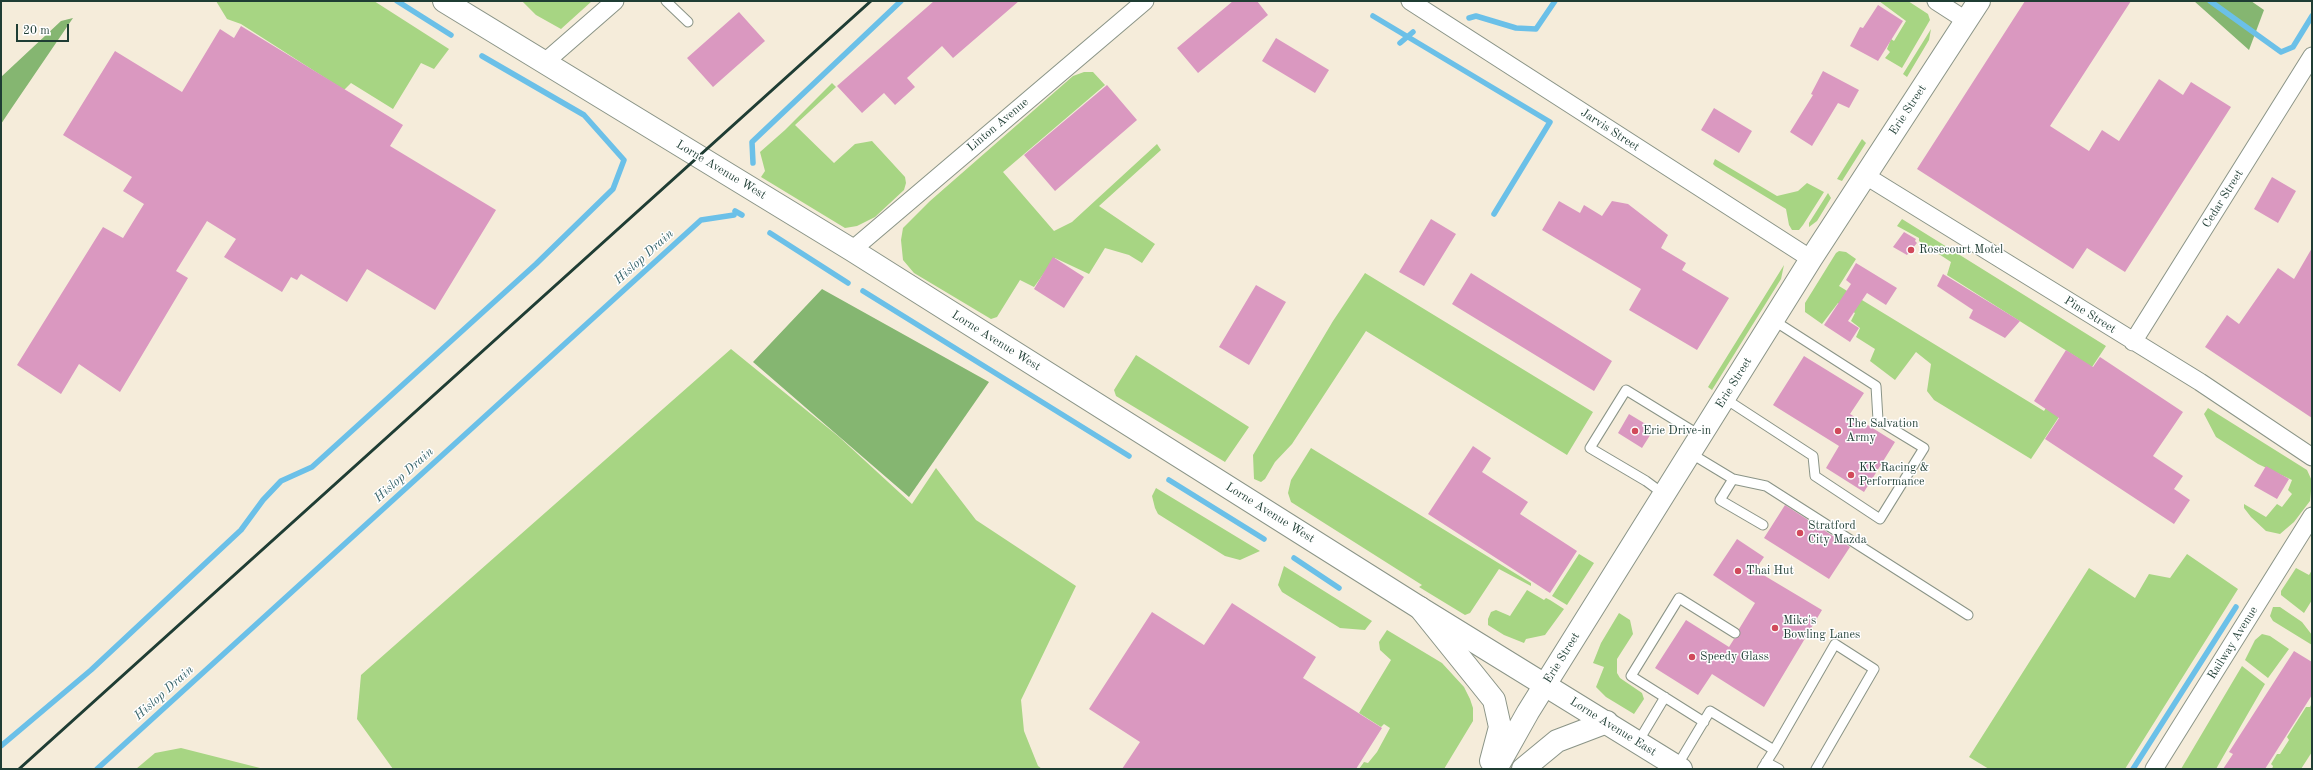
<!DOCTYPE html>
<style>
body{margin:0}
#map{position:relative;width:2313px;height:770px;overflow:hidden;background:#f5ecda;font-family:"Old Standard TT",serif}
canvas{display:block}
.frame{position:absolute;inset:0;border:2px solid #1f3d34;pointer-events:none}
.scale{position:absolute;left:16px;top:24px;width:53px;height:18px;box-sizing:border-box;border:2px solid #1f3d34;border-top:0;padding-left:5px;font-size:12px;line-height:14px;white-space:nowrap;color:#1f3d34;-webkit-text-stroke:3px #fff;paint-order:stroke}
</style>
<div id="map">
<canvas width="2313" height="770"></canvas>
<div class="frame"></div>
<div class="scale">20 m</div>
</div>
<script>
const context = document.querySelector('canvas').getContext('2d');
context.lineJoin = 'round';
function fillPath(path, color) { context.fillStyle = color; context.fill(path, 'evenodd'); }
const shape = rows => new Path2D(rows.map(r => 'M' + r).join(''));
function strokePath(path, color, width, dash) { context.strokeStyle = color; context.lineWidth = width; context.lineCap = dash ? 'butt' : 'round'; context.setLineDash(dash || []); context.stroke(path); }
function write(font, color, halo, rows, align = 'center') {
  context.font = font + ' "Old Standard TT",serif'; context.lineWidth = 3; context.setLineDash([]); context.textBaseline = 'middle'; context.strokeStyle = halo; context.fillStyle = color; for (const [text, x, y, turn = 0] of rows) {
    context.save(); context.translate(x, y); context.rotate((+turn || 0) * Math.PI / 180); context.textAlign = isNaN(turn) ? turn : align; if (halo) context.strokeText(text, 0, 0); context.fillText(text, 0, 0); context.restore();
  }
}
fillPath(shape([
 [216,1,374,1,449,49,434,69,421,63,393,109,351,83,344,90,241,24,227,19],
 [522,1,592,1,561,29,536,15],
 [1879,1,1908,1,1928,14,1930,20,1902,68,1885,58,1890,52,1887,49,1891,39,1894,41,1906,21],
 [1931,29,1929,40,1907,77,1903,74],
 [1084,72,1093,72,1105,85,1003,172,1054,231,1072,222,1157,144,1161,150,1099,206,1155,244,1142,263,1129,255,1105,248,1089,274,1055,258,1034,287,1020,280,997,317,991,319,914,273,903,260,901,240,903,228,930,201,1073,76],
 [832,83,836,87,795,125,834,163,855,144,872,141,905,177,906,183,904,190,875,217,857,226,845,228,761,177,765,171,760,152,785,130],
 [1862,139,1866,143,1842,181,1837,179],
 [1715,159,1777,196,1798,191,1807,183,1824,192,1803,225,1799,230,1792,230,1789,225,1786,209,1715,166,1713,164],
 [1828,193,1831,198,1817,221,1809,227,1809,223],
 [1902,219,2106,346,2031,459,1934,400,1927,391,1931,364,1916,352,1895,380,1870,361,1875,349,1856,337,1860,328,1851,321,1855,313,1838,303,1822,324,1805,312,1805,303,1836,253,1839,251,1846,252,1856,259,1839,286,2044,411,2078,358,1947,275,1951,262,1919,241,1919,238,1897,226],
 [1784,265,1781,279,1712,390,1708,387],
 [1365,273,1593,412,1567,455,1366,331,1292,444,1275,462,1265,479,1261,482,1254,479,1253,455,1333,321],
 [731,349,838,436,912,504,936,468,976,520,1076,586,1021,700,1024,731,1038,766,1042,769,393,769,357,719,361,675],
 [1136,355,1249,427,1225,462,1116,396,1114,390],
 [2208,408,2307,470,2312,481,2310,501,2294,522,2280,534,2266,531,2251,517,2244,508,2244,504,2266,517,2277,504,2282,507,2292,494,2288,490,2292,480,2258,464,2216,437,2204,414],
 [1311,448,1531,583,1531,586,1499,569,1470,613,1465,615,1419,587,1422,585,1291,502,1288,493,1291,480],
 [1156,488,1260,551,1240,560,1225,556,1158,514,1155,508,1152,496],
 [1579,554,1594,563,1567,605,1552,596],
 [2187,554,2238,589,2125,769,1989,769,1969,757,2089,568,2135,598,2149,574,2170,578],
 [1284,566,1372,621,1368,626,1365,630,1340,628,1282,592,1278,585],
 [2296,568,2309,575,2312,570,2312,600,2304,613,2281,595,2281,591],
 [1527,590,1544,600,1546,598,1550,600,1564,609,1545,635,1526,639,1524,643,1504,635,1488,625,1488,619,1491,612,1496,610,1510,616],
 [2273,607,2280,607,2302,622,2312,635,2312,645,2273,621,2270,616],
 [1619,613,1630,620,1633,634,1617,659,1617,673,1620,678,1642,693,1644,699,1634,714,1606,697,1596,687,1604,667,1593,663,1601,643],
 [1387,630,1442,663,1464,687,1470,699,1473,708,1473,721,1444,769,1359,769,1364,762,1368,763,1377,752,1390,728,1384,724,1381,727,1359,713,1391,660,1380,650,1379,642],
 [2262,634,2270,636,2289,649,2268,678,2245,660,2255,640],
 [2242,666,2265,684,2216,769,2181,769],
 [2312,703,2312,752,2310,755,2301,769,2272,769,2273,766,2271,764,2277,754,2280,754,2289,740,2287,737,2306,707,2310,707],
 [181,748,264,769,136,769,155,753]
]), '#a7d583');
fillPath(shape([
 [2194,1,2251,1,2264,10,2249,50],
 [73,18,11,109,1,124,1,77,61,21],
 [822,289,989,382,909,497,753,362]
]), '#85b671');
strokePath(shape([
 [397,1,451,35],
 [2210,1,2281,52,2293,47,2312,16],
 [1373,16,1550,122,1494,214],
 [1469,18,1476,16,1516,28,1536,29,1555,1],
 [1400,43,1413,32],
 [753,163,752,142,901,1],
 [735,211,742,215],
 [770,233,848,283],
 [863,291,1129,456],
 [1169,480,1264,539],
 [1294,558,1339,588],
 [1,746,91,670,241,530,263,500,281,481,312,467,536,264,613,189,624,160,584,115,482,56],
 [97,769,701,220,734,215],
 [2133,769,2236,607]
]), '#6bc0e8', 5.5);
fillPath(shape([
 [934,1,1019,1,953,58,942,46,907,78,915,87,895,105,884,93,862,113,837,86],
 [1233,1,1257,1,1268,15,1198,73,1177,48],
 [2025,1,2131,1,2050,126,2089,151,2102,130,2119,141,2159,79,2183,95,2191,82,2231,107,2125,272,2087,248,2073,269,1917,169],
 [1878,5,1903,21,1878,61,1850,46,1860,27,1863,28],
 [739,12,765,41,713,87,687,58],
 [241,26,403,125,390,146,496,210,435,310,367,269,347,302,301,274,297,280,291,277,282,292,224,257,236,239,207,221,176,271,188,278,120,392,79,364,61,394,17,365,103,227,123,238,144,204,123,191,132,177,63,135,115,51,182,92,220,29,234,38],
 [1276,38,1329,70,1315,93,1262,61],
 [1823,71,1859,90,1849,108,1838,103,1812,146,1790,132,1813,95,1811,94],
 [1107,85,1137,120,1055,191,1024,155],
 [1714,108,1752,131,1739,153,1701,130],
 [2272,177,2296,191,2278,223,2254,209],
 [1559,201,1580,213,1584,205,1602,216,1612,201,1628,204,1668,235,1661,248,1686,263,1682,270,1729,298,1697,350,1629,310,1641,289,1542,230],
 [1431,219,1456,234,1424,286,1399,272],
 [1904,232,1916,239,1915,241,1917,243,1907,255,1893,247],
 [2312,248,2312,418,2205,347,2227,315,2239,324,2278,268,2294,279],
 [1053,257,1084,277,1064,308,1034,289],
 [1856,263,1897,288,1886,305,1867,293,1848,321,1859,328,1850,342,1824,325,1851,284,1846,280],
 [1471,273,1612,361,1594,391,1452,304],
 [1943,274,2020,321,2005,338,1969,318,1973,310,1937,286],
 [1256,285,1286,302,1249,365,1219,347],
 [2066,350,2093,367,2100,357,2183,412,2153,456,2183,476,2174,489,2190,500,2174,524,2045,439,2059,418,2034,401],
 [1804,356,1864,393,1850,414,1895,442,1864,492,1826,468,1839,446,1773,405],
 [1629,414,1654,429,1642,448,1618,433],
 [1473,446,1491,458,1482,472,1528,502,1520,514,1577,551,1550,593,1428,514],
 [2266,466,2289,479,2277,499,2254,486],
 [1785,505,1850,547,1829,579,1764,538],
 [1737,539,1764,557,1755,570,1822,610,1764,707,1712,674,1698,695,1655,668,1686,620,1729,647,1734,639,1740,636,1739,629,1755,603,1713,575],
 [1232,603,1316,657,1303,678,1382,728,1356,769,1122,769,1140,742,1089,709,1152,612,1204,645],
 [2294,651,2312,662,2312,695,2265,769,2223,769,2233,754,2229,752]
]), '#da98c0');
const service = shape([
 [666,1,688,22],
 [1724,398,1813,456,1815,476,1880,519,1924,448,1878,420,1876,386,1773,320],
 [1690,453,1733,479,1766,486,1968,615],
 [1733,479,1720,500,1763,525],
 [1665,495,1646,481,1590,448,1626,390,1701,436],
 [1704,722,1631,676,1679,598,1735,633],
 [1638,742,1665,697],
 [1774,750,1835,644,1874,669,1816,769],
 [1766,762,1779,769],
 [1677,766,1710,711,1774,750,1762,769]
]);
const minor = shape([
 [1410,1,1811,259],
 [1936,1,1967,21],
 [545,62,615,1],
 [1866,176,2200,382,2312,457],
 [852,250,1145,1],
 [2133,342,2312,56],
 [2154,769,2312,516]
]);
const secondary = shape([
 [444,1,852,250,1420,608,1681,769]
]);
const primary = shape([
 [1420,608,1494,700,1500,727,1491,761],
 [1496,769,1528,712,1811,259,1979,1],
 [1523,769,1557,741,1607,722]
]);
strokePath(service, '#8a9487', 11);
strokePath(minor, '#8a9487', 19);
strokePath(secondary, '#8a9487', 24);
strokePath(primary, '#8a9487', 24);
strokePath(service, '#fff', 9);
strokePath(minor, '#fff', 17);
strokePath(secondary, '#fff', 22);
strokePath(primary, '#fff', 22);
strokePath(shape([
 [19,769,871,1]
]), '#1f3d34', 3);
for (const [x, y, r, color] of [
 [1911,250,4,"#d1495b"],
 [1635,431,4,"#d1495b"],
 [1838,431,4,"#d1495b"],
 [1851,475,4,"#d1495b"],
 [1800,533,4,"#d1495b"],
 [1738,571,4,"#d1495b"],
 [1775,628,4,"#d1495b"],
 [1692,657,4,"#d1495b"]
]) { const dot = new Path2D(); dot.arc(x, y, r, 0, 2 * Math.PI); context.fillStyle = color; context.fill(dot); strokePath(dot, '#fff', 1.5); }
write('12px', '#1f3d34', '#fff', [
 ["Erie Street",1908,110,-57],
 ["Linton Avenue",998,125,-40],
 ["Jarvis Street",1610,130,33],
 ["Lorne Avenue West",721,170,31],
 ["Cedar Street",2223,199,-58],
 ["Pine Street",2090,315,32],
 ["Lorne Avenue West",996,341,32],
 ["Erie Street",1734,383,-58],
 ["Lorne Avenue West",1270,513,32],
 ["Railway Avenue",2233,643,-58],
 ["Erie Street",1562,658,-58],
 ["Lorne Avenue East",1613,727,32]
]);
write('12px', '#1f3d34', '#fff', [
 ["Rosecourt Motel",1919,250],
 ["The Salvation",1846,424],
 ["Army",1846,438],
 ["Erie Drive-in",1643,431],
 ["KK Racing &",1859,468],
 ["Performance",1859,482],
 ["Stratford",1808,526],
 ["City Mazda",1808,540],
 ["Thai Hut",1746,571],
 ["Mike's",1783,621],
 ["Bowling Lanes",1783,635],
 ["Speedy Glass",1700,657]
], 'left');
write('italic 13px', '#36646a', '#fff', [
 ["Hislop Drain",644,257,-42],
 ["Hislop Drain",404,475,-42],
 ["Hislop Drain",164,693,-42]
]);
</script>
